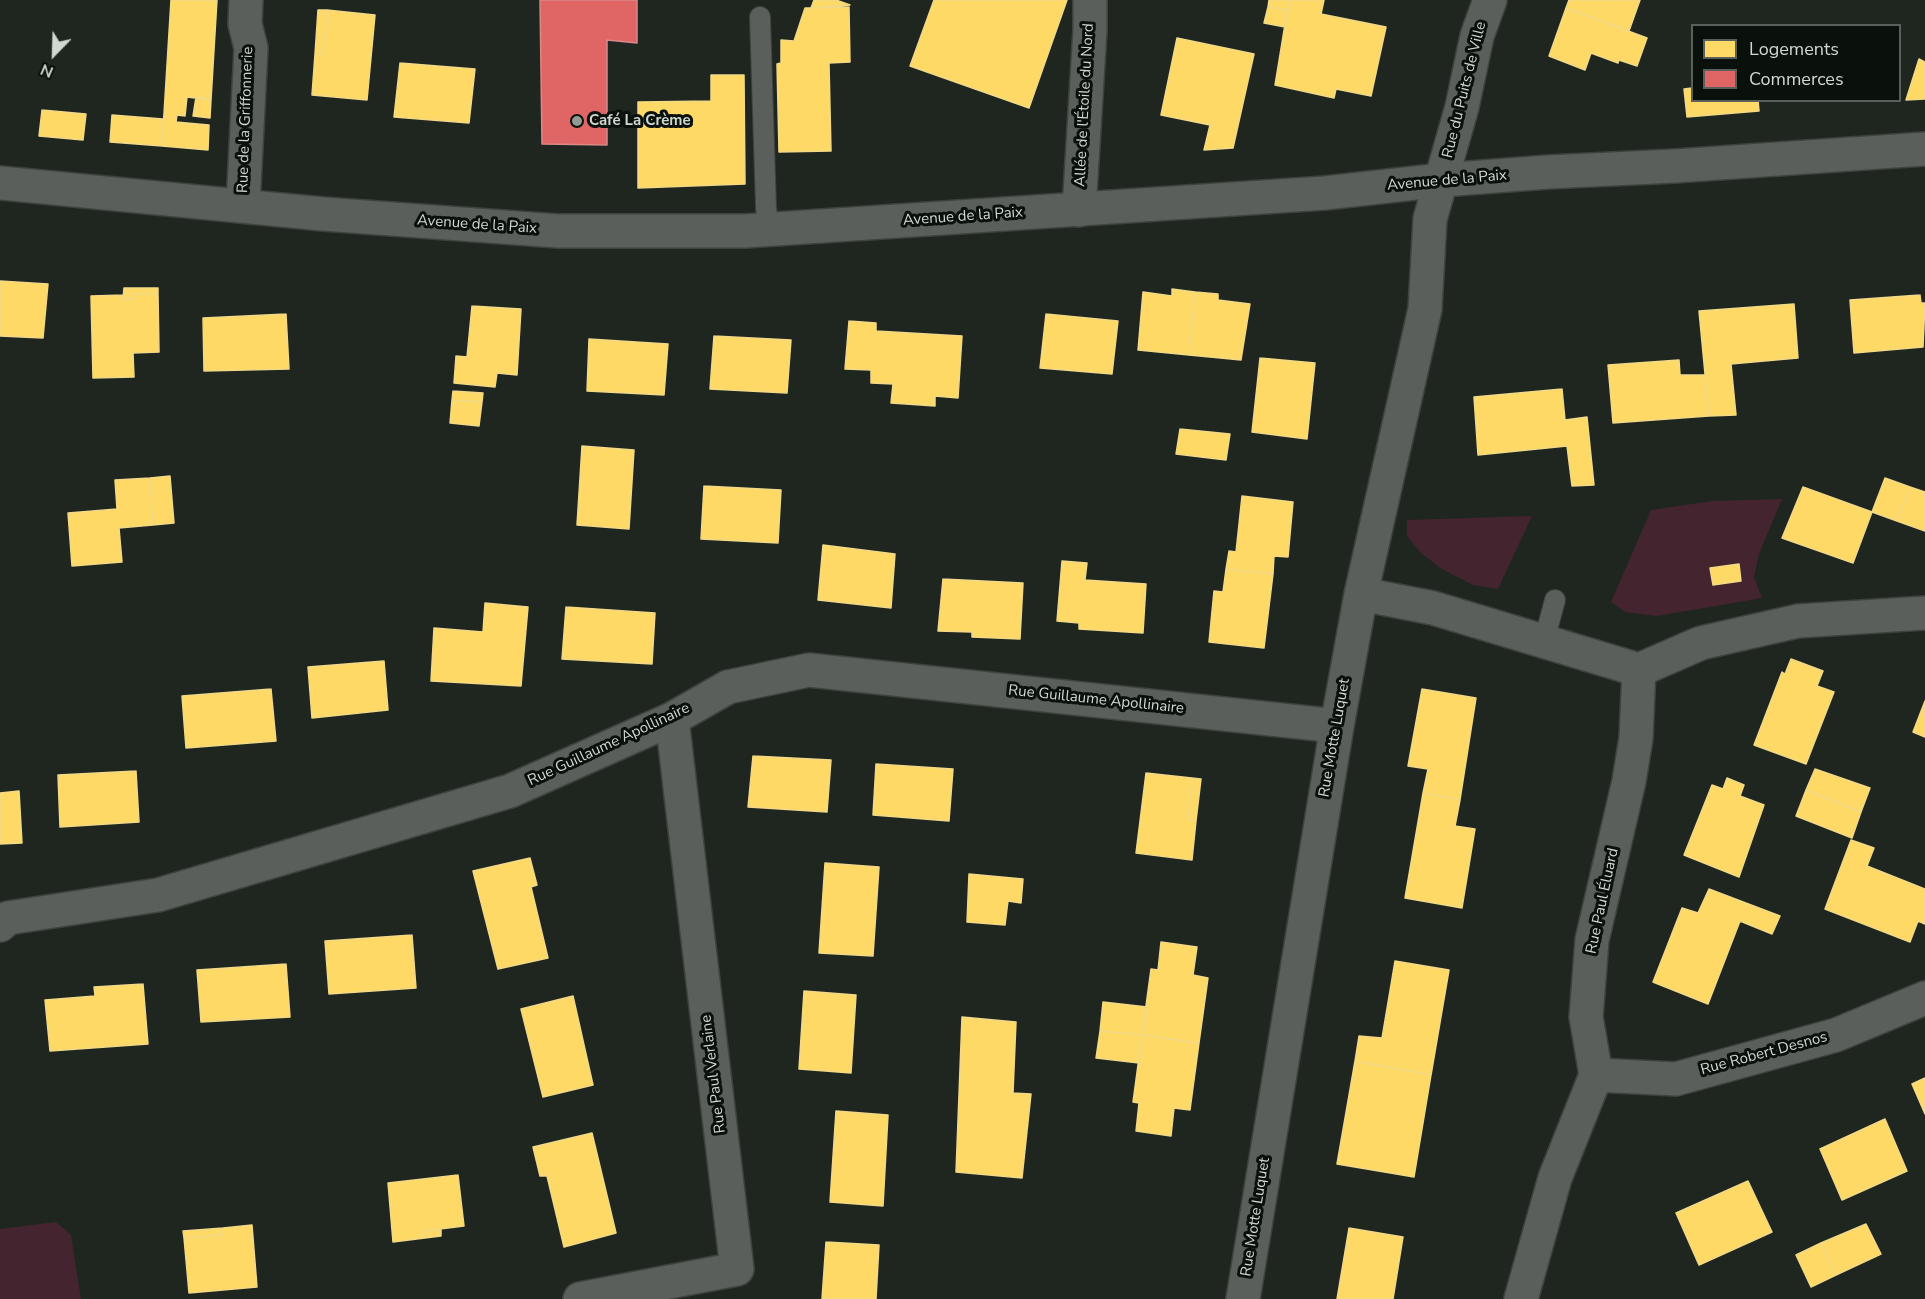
<!DOCTYPE html>
<meta charset="utf-8">
<style>
body{margin:0}
#map{position:relative;width:1925px;height:1299px;overflow:hidden;background:#1f2620;font-family:"Nunito Sans",sans-serif}
canvas{display:block}
.legend{position:absolute;left:1691px;top:24px;width:210px;height:78px;box-sizing:border-box;background:#0a100b;border:2px solid #59605a;margin:0;padding:8px 10px;list-style:none;font-size:18px;color:#d0d8d1}
.legend li{display:flex;align-items:center;gap:12px;height:30px}
.legend b{width:30px;border:2px solid #59605a}
.north{position:absolute;left:24px;top:24px;width:60px;height:60px;-webkit-text-stroke:4px #0a100b;paint-order:stroke;rotate:203deg;font-size:16px;font-weight:700;line-height:24px;text-align:center;color:#d0d8d1}
.north::after{content:'';display:block;margin:auto;width:21px;height:27px;background:#d0d8d1;clip-path:polygon(50% 0,100% 100%,50% 72%,0 100%)}
</style>
<div id="map">
<canvas width="1925" height="1299"></canvas>
<ul class="legend">
<li><b style="height:16px;background:#ffd966"></b>Logements</li>
<li><b style="height:16px;background:#e06666"></b>Commerces</li>
</ul>
<div class="north">N</div>
</div>
<script>
const context = document.querySelector('canvas').getContext('2d');
context.lineJoin = 'round';
function fillPath(path, color) { context.fillStyle = color; context.fill(path, 'evenodd'); }
const shape = rows => new Path2D(rows.map(r => 'M' + r).join(''));
function strokePath(path, color, width, dash) { context.strokeStyle = color; context.lineWidth = width; context.lineCap = dash ? 'butt' : 'round'; context.setLineDash(dash || []); context.stroke(path); }
function write(font, color, halo, rows, align = 'center') {
  context.font = font + ' "Nunito Sans",sans-serif'; context.lineWidth = 6; context.setLineDash([]); context.textBaseline = 'middle'; context.strokeStyle = halo; context.fillStyle = color; for (const [text, x, y, turn = 0] of rows) {
    context.save(); context.translate(x, y); context.rotate((+turn || 0) * Math.PI / 180); context.textAlign = isNaN(turn) ? turn : align; if (halo) context.strokeText(text, 0, 0); context.fillText(text, 0, 0); context.restore();
  }
}
fillPath(shape([
 [1782,499,1759,554,1754,577,1762,598,1657,616,1625,612,1611,602,1651,510,1712,501],
 [1532,516,1498,589,1473,585,1440,568,1419,551,1407,536,1407,520],
 [56,1222,71,1235,81,1299,0,1299,0,1229]
]), '#43242f');
const homes = shape([
 [171,0,217,0,211,100,187,97,185,116,177,115,176,122,209,125,208,150,162,146,171,0],
 [814,0,836,0,850,5,811,8,814,0],
 [934,0,1067,0,1029,108,910,66,934,0],
 [1269,0,1289,0,1288,10,1268,7,1269,0],
 [1289,0,1324,0,1321,14,1386,27,1371,96,1336,89,1334,98,1275,85,1289,0],
 [1569,0,1640,0,1629,31,1566,8,1569,0],
 [849,7,850,62,829,63,831,151,779,152,777,64,781,63,781,40,794,41,805,8,849,7],
 [1268,7,1288,10,1285,27,1264,23,1268,7],
 [1566,8,1647,38,1637,66,1619,60,1618,63,1591,53,1585,70,1549,56,1566,8],
 [318,10,327,10,323,54,315,54,318,10],
 [327,10,375,15,367,100,312,95,315,54,323,54,327,10],
 [1177,38,1254,54,1233,148,1204,150,1210,125,1161,115,1177,38],
 [1919,59,1925,62,1925,99,1906,100,1919,59],
 [400,63,475,69,469,123,394,117,400,63],
 [711,75,744,75,745,184,638,188,638,102,711,101,711,75],
 [1692,88,1692,100,1758,100,1759,111,1687,117,1684,89,1692,88],
 [196,97,211,100,210,118,193,116,196,97],
 [42,110,86,114,83,140,39,136,42,110],
 [112,115,163,119,162,146,110,142,112,115],
 [0,281,48,284,43,338,0,336,0,281],
 [124,288,158,288,158,294,135,294,135,299,123,299,124,288],
 [1172,289,1195,292,1189,355,1138,350,1143,292,1172,296,1172,289],
 [1195,292,1218,294,1218,300,1250,304,1241,360,1189,355,1195,292],
 [135,294,158,294,159,352,133,353,134,377,93,378,91,296,124,295,123,299,135,299,135,294],
 [1920,295,1921,303,1925,303,1923,347,1854,353,1850,300,1920,295],
 [1794,304,1798,358,1731,364,1736,415,1709,416,1699,311,1794,304],
 [472,306,521,309,517,375,497,373,495,387,454,383,456,356,467,357,472,306],
 [286,314,289,369,204,371,203,318,286,314],
 [1046,314,1118,321,1112,374,1040,368,1046,314],
 [849,321,876,323,876,331,962,336,958,398,935,396,935,406,891,403,893,384,871,383,871,370,845,369,849,321],
 [714,336,791,340,787,393,710,389,714,336],
 [589,339,668,344,664,395,587,391,589,339],
 [1260,358,1315,363,1307,439,1252,432,1260,358],
 [1679,360,1680,375,1705,375,1709,416,1613,423,1608,365,1679,360],
 [1562,389,1565,420,1587,417,1594,485,1572,486,1567,446,1478,455,1474,397,1562,389],
 [453,391,483,393,482,402,452,400,453,391],
 [452,400,482,402,479,426,450,423,452,400],
 [1180,429,1230,434,1226,460,1176,454,1180,429],
 [582,446,634,450,629,529,577,525,582,446],
 [170,476,174,523,153,525,150,478,170,476],
 [150,478,153,525,119,528,122,562,72,566,68,513,117,509,115,480,150,478],
 [1885,478,1910,487,1897,521,1872,512,1885,478],
 [704,486,781,490,778,543,701,539,704,486],
 [1803,487,1872,512,1853,563,1782,538,1803,487],
 [1910,487,1925,492,1925,531,1897,521,1910,487],
 [1242,496,1293,502,1288,557,1274,556,1273,574,1226,569,1229,551,1236,552,1242,496],
 [823,545,895,554,891,608,818,600,823,545],
 [1062,561,1087,563,1085,580,1146,584,1143,633,1079,629,1079,623,1057,621,1062,561],
 [1739,564,1741,581,1713,585,1710,568,1739,564],
 [1226,569,1273,574,1264,648,1209,642,1214,591,1223,592,1226,569],
 [943,579,1023,583,1020,639,972,637,972,632,938,631,943,579],
 [485,603,528,607,521,686,431,681,434,628,483,632,485,603],
 [566,607,655,613,652,664,562,659,566,607],
 [1791,659,1823,671,1817,686,1834,692,1806,764,1754,745,1782,672,1785,674,1791,659],
 [384,661,388,710,312,718,308,667,384,661],
 [271,689,276,741,186,748,182,696,271,689],
 [1422,689,1476,698,1460,800,1423,793,1428,769,1408,766,1422,689],
 [1925,701,1925,737,1913,732,1925,701],
 [753,756,831,760,827,812,748,807,753,756],
 [876,764,953,769,949,821,873,815,876,764],
 [1815,769,1870,788,1861,812,1806,790,1815,769],
 [136,771,139,822,60,827,58,775,136,771],
 [1146,773,1192,778,1188,819,1196,821,1192,860,1136,853,1146,773],
 [1192,778,1201,779,1196,821,1188,819,1192,778],
 [1727,778,1744,785,1740,796,1764,805,1739,877,1684,855,1712,785,1723,789,1727,778],
 [1806,790,1861,812,1852,838,1796,816,1806,790],
 [19,791,22,843,0,844,0,793,19,791],
 [1423,793,1460,800,1455,826,1475,829,1462,908,1405,898,1423,793],
 [1851,840,1874,848,1867,866,1925,889,1925,924,1918,921,1910,942,1825,909,1851,840],
 [530,858,537,885,531,887,548,958,498,969,473,871,530,858],
 [825,863,879,867,873,956,819,953,825,863],
 [969,874,1023,879,1021,903,1008,901,1005,925,967,922,969,874],
 [1709,889,1780,916,1772,934,1740,921,1708,1004,1653,982,1682,908,1698,913,1709,889],
 [412,935,416,988,329,994,325,941,412,935],
 [1161,942,1197,947,1193,975,1208,978,1199,1043,1142,1035,1151,969,1158,970,1161,942],
 [1395,961,1449,970,1431,1075,1355,1061,1359,1036,1382,1038,1395,961],
 [286,964,290,1017,201,1022,197,970,286,964],
 [143,984,148,1044,50,1051,45,1000,95,996,94,987,143,984],
 [804,991,856,995,851,1073,799,1069,804,991],
 [573,996,593,1085,543,1097,521,1009,573,996],
 [1103,1002,1147,1007,1142,1035,1100,1031,1103,1002],
 [962,1017,1016,1022,1013,1093,1031,1094,1022,1178,956,1172,962,1017],
 [1100,1031,1142,1035,1139,1063,1096,1058,1100,1031],
 [1142,1035,1199,1043,1190,1110,1174,1108,1171,1136,1136,1131,1139,1103,1133,1102,1142,1035],
 [1355,1061,1431,1075,1414,1177,1337,1164,1355,1061],
 [1925,1078,1925,1114,1912,1084,1925,1078],
 [836,1111,888,1115,883,1206,830,1202,836,1111],
 [1885,1119,1907,1171,1842,1200,1820,1149,1885,1119],
 [592,1133,616,1233,564,1247,547,1176,540,1176,533,1147,592,1133],
 [458,1175,464,1226,424,1231,425,1238,393,1242,388,1183,458,1175],
 [1748,1181,1772,1232,1699,1265,1676,1213,1748,1181],
 [1866,1224,1881,1254,1836,1275,1821,1243,1866,1224],
 [252,1225,257,1287,189,1293,184,1238,223,1235,223,1228,252,1225],
 [223,1228,223,1235,184,1238,183,1231,223,1228],
 [1349,1228,1403,1237,1393,1299,1337,1299,1349,1228],
 [441,1229,441,1236,425,1238,424,1231,441,1229],
 [826,1242,879,1245,876,1299,822,1299,826,1242],
 [1821,1243,1836,1275,1811,1287,1796,1255,1821,1243]
]);
fillPath(homes, '#ffd966');
strokePath(homes, '#f1d986', 1.5);
const shops = shape([
 [540,0,637,0,637,43,607,40,607,145,542,144,540,0]
]);
fillPath(shops, '#e06666');
strokePath(shops, '#db8886', 1.5);
const service = shape([
 [760,17,766,208,769,230],
 [1544,641,1555,600]
]);
const minor = shape([
 [243,205,251,48,245,24,246,0],
 [1079,210,1090,30,1090,0],
 [1361,594,1433,608,1639,670],
 [1639,670,1701,643,1798,621,1925,613],
 [0,925,8,918,158,895,510,791,672,719,728,687,809,670,1337,726],
 [1596,1075,1676,1079,1836,1035,1925,998],
 [580,1299,737,1269,672,719],
 [1243,1299,1337,726,1361,594,1425,309,1430,219,1462,107,1477,36,1490,0],
 [1521,1299,1555,1178,1596,1075,1586,1017,1592,940,1629,781,1636,738,1639,670]
]);
const secondary = shape([
 [0,183,323,214,558,231,745,231,1325,193,1442,180,1548,172,1675,166,1925,149]
]);
strokePath(service, '#3d423e', 22);
strokePath(minor, '#3d423e', 36);
strokePath(secondary, '#3d423e', 36);
strokePath(service, '#5a5f5b', 20);
strokePath(minor, '#5a5f5b', 33);
strokePath(secondary, '#5a5f5b', 33);
for (const [x, y, r, color] of [
 [577,121,6,"#929a93"]
]) { const dot = new Path2D(); dot.arc(x, y, r, 0, 2 * Math.PI); context.fillStyle = color; context.fill(dot); strokePath(dot, '#0a100b', 2); }
write('15px', '#d0d8d1', '#0a100b', [
 ["Rue du Puits de Ville",1465,90,-76],
 ["Allée de l'Étoile du Nord",1085,105,-87],
 ["Rue de la Griffonnerie",246,120,-88],
 ["Avenue de la Paix",1447,181,-5],
 ["Avenue de la Paix",963,217,-4],
 ["Avenue de la Paix",477,225,4],
 ["Rue Guillaume Apollinaire",1096,700,6],
 ["Rue Motte Luquet",1335,738,-80],
 ["Rue Guillaume Apollinaire",609,745,-25],
 ["Rue Paul Éluard",1603,901,-78],
 ["Rue Robert Desnos",1764,1054,-15],
 ["Rue Paul Verlaine",714,1074,-97],
 ["Rue Motte Luquet",1256,1217,-81]
]);
write('bold 15px', '#d0d8d1', '#0a100b', [
 ["Café La Crème",589,121]
], 'left');
</script>
